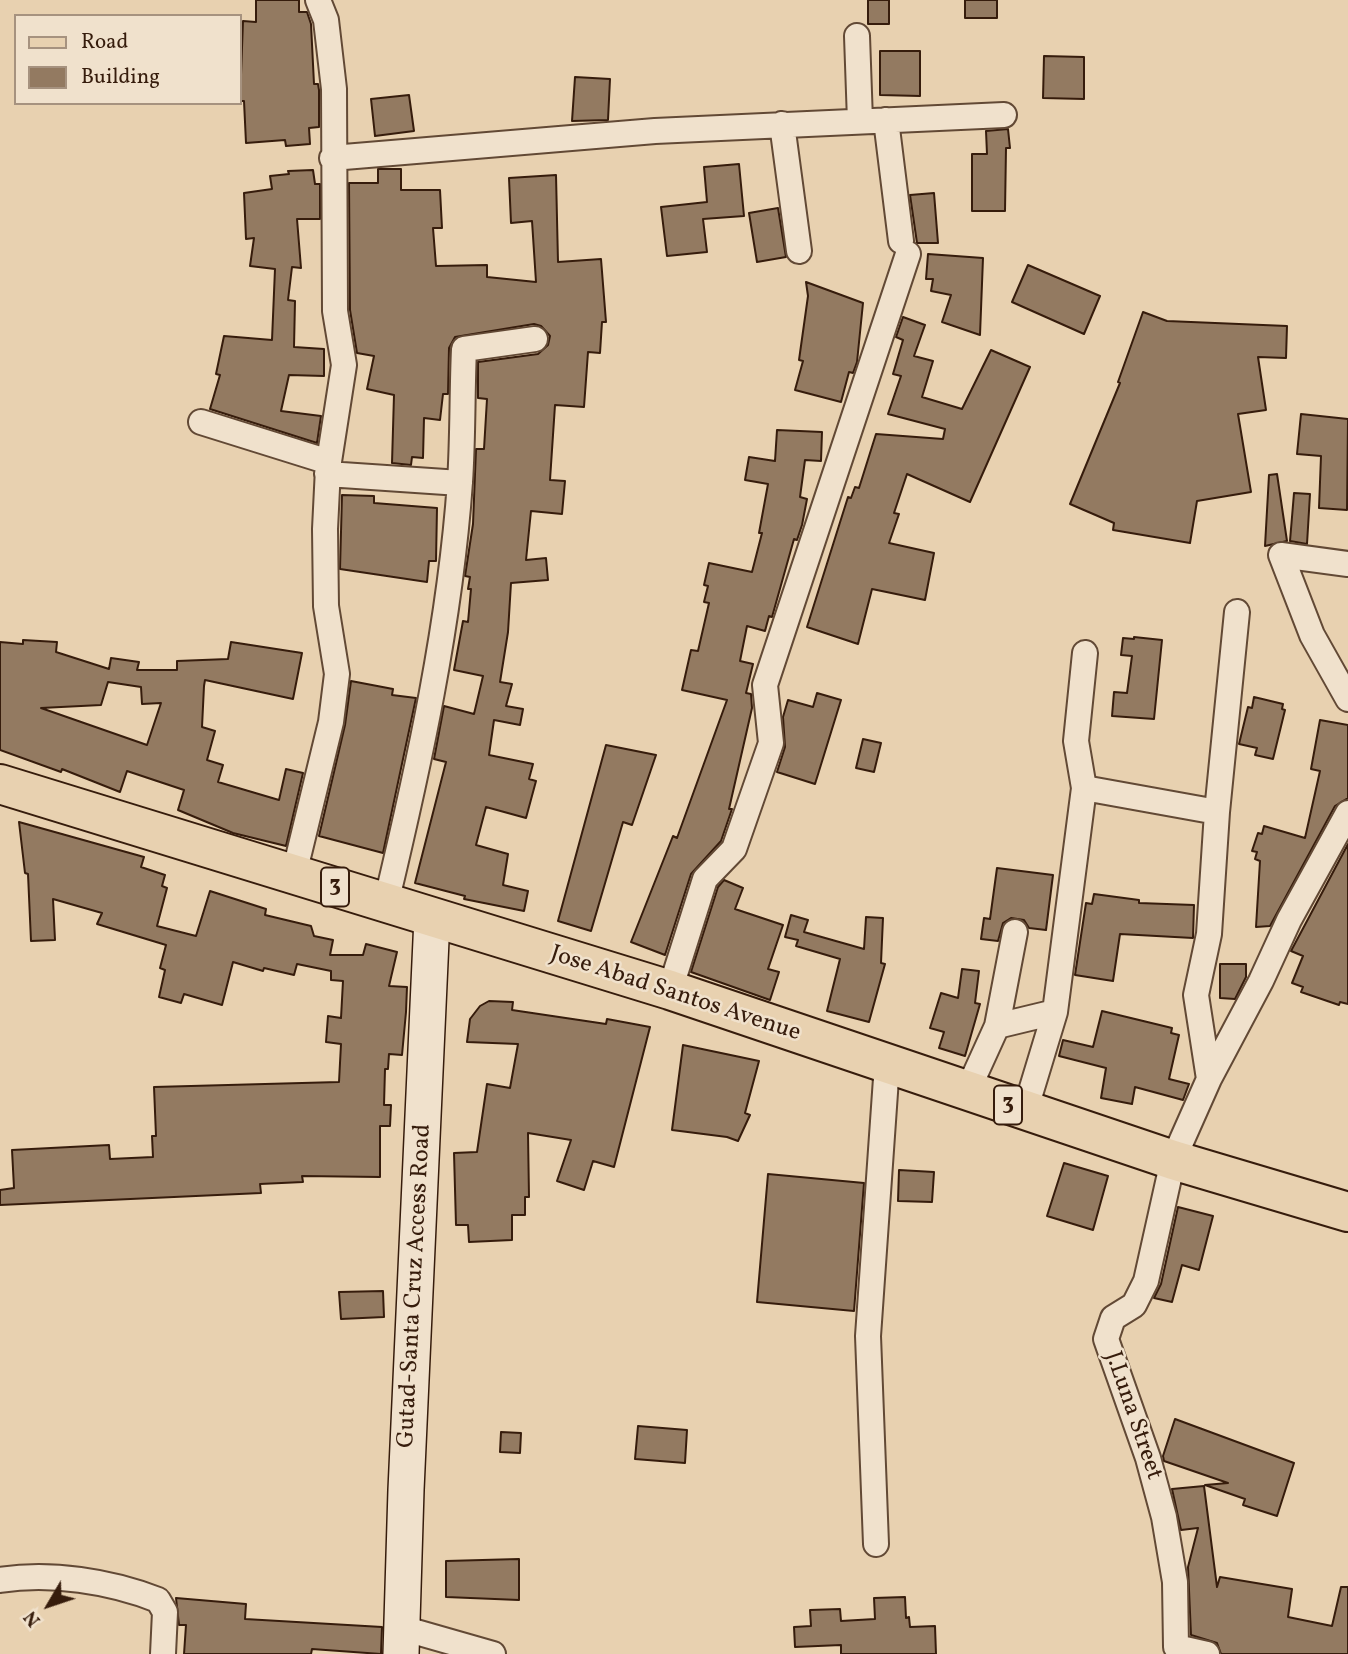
<!DOCTYPE html>
<style>
body{margin:0}
#map{position:relative;width:1348px;height:1654px;overflow:hidden;background:#e8d1b0;font-family:Vollkorn,serif}
canvas{display:block}
.legend{position:absolute;left:14px;top:14px;width:228px;height:91px;box-sizing:border-box;background:#f0e1cc;border:2px solid #a6927f;margin:0;padding:9px 12px;list-style:none;font-size:21px;color:#361c0c}
.legend li{display:flex;align-items:center;gap:14px;height:35px}
.legend b{width:35px;border:2px solid #a6927f}
.north{position:absolute;left:14px;top:1570px;width:70px;height:70px;-webkit-text-stroke:5px #f0e1cc;paint-order:stroke;rotate:231deg;font-size:19px;font-weight:700;line-height:28px;text-align:center;color:#361c0c}
.north::after{content:'';display:block;margin:auto;width:24px;height:32px;background:#361c0c;clip-path:polygon(50% 0,100% 100%,50% 72%,0 100%)}
</style>
<div id="map">
<canvas width="1348" height="1654"></canvas>
<ul class="legend">
<li><b style="height:9px;background:#e8d1b0"></b>Road</li>
<li><b style="height:19px;background:#937a61"></b>Building</li>
</ul>
<div class="north">N</div>
</div>
<script>
const c = document.querySelector('canvas').getContext('2d');
c.lineJoin = 'round';
function paint(path, color) { c.fillStyle = color; c.fill(path, 'evenodd'); }
function strokePath(path, color, width, dash) { c.strokeStyle = color; c.lineWidth = width; c.lineCap = dash ? 'butt' : 'round'; c.setLineDash(dash || []); c.stroke(path); }
function drawText(font, color, halo, rows, align = 'center') {
  c.font = font + ' Vollkorn,serif'; c.lineWidth = 5; c.setLineDash([]); c.textBaseline = 'middle'; c.strokeStyle = halo; c.fillStyle = color; for (const [text, x, y, turn = 0] of rows) {
    c.save(); c.translate(x, y); c.rotate((+turn || 0) * Math.PI / 180); c.textAlign = isNaN(turn) ? turn : align; if (halo) c.strokeText(text, 0, 0); c.fillText(text, 0, 0); c.restore();
  }
}
const building = new Path2D(`
 M 256,0 L 299,0 L 299,12 L 307,12 L 311,24 L 314,84 L 318,84 L 319,90 L 319,127 L 309,128 L 310,144 L 286,146 L 285,140 L 246,143 L 244,101 L 240,101 L 243,21 L 256,22 Z
 M 868,0 L 889,0 L 889,24 L 868,24 Z
 M 965,0 L 997,0 L 997,18 L 965,18 Z
 M 880,51 L 920,51 L 920,96 L 880,95 Z
 M 1044,56 L 1084,57 L 1084,99 L 1043,98 Z
 M 575,77 L 610,79 L 608,120 L 572,121 Z
 M 409,95 L 414,131 L 375,136 L 371,99 Z
 M 1008,129 L 1010,148 L 1006,148 L 1005,211 L 972,211 L 972,154 L 987,154 L 986,131 Z
 M 739,164 L 744,216 L 703,219 L 707,252 L 667,256 L 661,207 L 707,202 L 704,167 Z
 M 378,169 L 401,169 L 401,190 L 440,190 L 442,228 L 433,228 L 436,266 L 487,265 L 487,277 L 536,282 L 532,221 L 511,223 L 509,178 L 556,175 L 558,262 L 601,259 L 606,322 L 602,322 L 600,353 L 588,352 L 584,407 L 555,405 L 550,480 L 565,481 L 562,514 L 531,511 L 526,560 L 546,558 L 548,580 L 511,583 L 508,632 L 500,682 L 512,684 L 506,706 L 523,709 L 520,725 L 494,720 L 489,755 L 533,764 L 529,779 L 536,781 L 526,818 L 486,807 L 476,845 L 508,854 L 503,885 L 528,891 L 524,911 L 464,899 L 465,896 L 415,883 L 446,762 L 434,759 L 444,706 L 474,714 L 483,676 L 454,670 L 463,621 L 468,622 L 471,589 L 468,589 L 470,577 L 465,576 L 473,524 L 476,449 L 484,449 L 487,399 L 478,398 L 478,362 L 538,354 L 548,345 L 550,336 L 541,326 L 534,324 L 455,337 L 449,348 L 448,394 L 443,394 L 440,420 L 424,418 L 423,458 L 412,457 L 411,465 L 392,463 L 394,395 L 367,389 L 374,356 L 357,353 L 350,310 L 349,183 L 378,183 Z
 M 313,170 L 315,184 L 320,184 L 320,219 L 297,219 L 301,268 L 292,267 L 288,300 L 295,301 L 294,347 L 324,349 L 324,376 L 289,375 L 281,411 L 321,416 L 317,443 L 210,409 L 220,375 L 216,374 L 224,336 L 272,340 L 275,269 L 250,266 L 254,238 L 246,239 L 244,193 L 272,189 L 270,176 L 289,174 L 288,171 Z
 M 934,193 L 938,243 L 917,243 L 910,195 Z
 M 778,208 L 786,257 L 757,262 L 749,213 Z
 M 928,254 L 983,258 L 980,335 L 942,322 L 951,295 L 931,291 L 933,279 L 926,279 Z
 M 1028,265 L 1100,296 L 1084,334 L 1012,302 Z
 M 806,282 L 863,303 L 857,362 L 853,373 L 849,372 L 841,402 L 795,390 L 803,361 L 799,360 L 808,296 Z
 M 1143,312 L 1167,321 L 1287,326 L 1286,358 L 1258,357 L 1266,410 L 1238,414 L 1251,492 L 1197,501 L 1190,543 L 1113,530 L 1114,523 L 1070,504 L 1120,383 L 1118,382 Z
 M 903,317 L 925,325 L 914,356 L 933,361 L 922,397 L 962,409 L 991,350 L 1030,367 L 970,502 L 907,474 L 894,513 L 899,514 L 889,543 L 934,553 L 925,600 L 872,589 L 858,644 L 807,627 L 848,497 L 851,498 L 855,487 L 859,488 L 876,434 L 943,439 L 945,429 L 888,414 L 901,376 L 893,374 L 903,340 L 896,337 Z
 M 1301,414 L 1348,419 L 1347,510 L 1319,508 L 1321,456 L 1297,454 Z
 M 777,430 L 822,432 L 821,461 L 805,460 L 800,497 L 807,499 L 802,525 L 797,540 L 794,539 L 772,617 L 769,616 L 765,631 L 747,626 L 740,661 L 753,664 L 746,693 L 751,694 L 752,708 L 729,809 L 732,809 L 721,841 L 691,874 L 665,955 L 631,942 L 673,836 L 677,838 L 727,700 L 682,690 L 691,650 L 698,651 L 709,603 L 704,602 L 708,586 L 704,585 L 709,563 L 752,572 L 762,533 L 759,533 L 768,484 L 745,480 L 749,457 L 775,461 Z
 M 1277,474 L 1287,541 L 1265,546 L 1269,475 Z
 M 1294,493 L 1310,494 L 1307,544 L 1290,541 Z
 M 342,495 L 374,496 L 374,503 L 437,508 L 436,561 L 429,561 L 427,582 L 340,569 Z
 M 1134,637 L 1162,640 L 1154,719 L 1112,716 L 1114,692 L 1127,693 L 1132,656 L 1121,655 L 1123,638 L 1134,639 Z
 M 23,640 L 57,642 L 56,652 L 109,669 L 111,658 L 139,662 L 137,670 L 177,670 L 177,661 L 228,659 L 231,642 L 302,653 L 293,699 L 205,680 L 204,686 L 202,727 L 215,731 L 207,760 L 223,765 L 218,782 L 279,800 L 286,769 L 303,773 L 286,846 L 233,833 L 178,810 L 184,790 L 127,771 L 120,792 L 62,769 L 61,772 L 0,750 L 0,642 L 23,644 ZM 108,682 L 141,687 L 142,704 L 161,703 L 147,745 L 41,708 L 101,705 Z
 M 351,681 L 393,689 L 392,695 L 416,698 L 383,853 L 319,836 L 345,725 Z
 M 817,693 L 841,700 L 815,784 L 777,772 L 785,747 L 783,717 L 788,700 L 813,707 Z
 M 1254,697 L 1283,704 L 1282,709 L 1285,710 L 1273,759 L 1255,755 L 1257,748 L 1239,744 L 1248,707 L 1252,708 Z
 M 1320,720 L 1348,725 L 1348,798 L 1335,806 L 1270,926 L 1256,927 L 1260,861 L 1255,859 L 1257,852 L 1252,851 L 1258,833 L 1262,834 L 1264,826 L 1305,838 L 1320,771 L 1311,769 Z
 M 863,739 L 881,743 L 874,772 L 856,768 Z
 M 606,745 L 656,755 L 632,825 L 623,822 L 591,931 L 558,921 Z
 M 19,822 L 144,857 L 141,867 L 165,875 L 162,886 L 167,888 L 157,926 L 196,936 L 210,891 L 266,909 L 265,915 L 311,926 L 314,936 L 333,940 L 330,955 L 363,955 L 366,944 L 397,952 L 389,986 L 407,987 L 406,1012 L 402,1055 L 389,1054 L 388,1069 L 385,1069 L 384,1105 L 391,1105 L 390,1126 L 380,1126 L 380,1177 L 302,1176 L 303,1182 L 260,1184 L 261,1193 L 0,1205 L 0,1190 L 14,1188 L 12,1150 L 109,1145 L 110,1159 L 153,1157 L 152,1136 L 156,1136 L 154,1087 L 339,1082 L 341,1044 L 326,1042 L 328,1016 L 341,1018 L 343,981 L 331,980 L 331,971 L 297,964 L 294,975 L 264,968 L 263,971 L 233,962 L 222,1005 L 184,994 L 181,1003 L 159,997 L 165,970 L 160,968 L 166,945 L 97,924 L 102,913 L 53,899 L 55,940 L 31,941 L 28,874 L 25,873 Z
 M 1348,844 L 1348,1004 L 1340,1002 L 1339,1005 L 1301,992 L 1303,987 L 1292,983 L 1303,956 L 1291,951 Z
 M 997,868 L 1053,875 L 1046,930 L 1029,928 L 1024,920 L 1011,918 L 1003,923 L 998,941 L 981,939 L 984,918 L 990,919 Z
 M 724,880 L 743,888 L 735,909 L 783,925 L 768,969 L 779,972 L 770,1000 L 691,972 L 718,887 Z
 M 1094,894 L 1139,900 L 1139,903 L 1194,905 L 1193,938 L 1120,934 L 1113,981 L 1075,975 L 1086,903 L 1092,904 Z
 M 791,915 L 808,920 L 804,932 L 864,949 L 866,917 L 883,918 L 881,963 L 885,964 L 869,1022 L 827,1011 L 840,959 L 796,946 L 798,940 L 785,937 Z
 M 1220,964 L 1246,964 L 1246,977 L 1235,999 L 1220,998 Z
 M 962,969 L 979,971 L 975,1003 L 980,1004 L 965,1056 L 939,1048 L 944,1032 L 930,1028 L 941,993 L 958,998 Z
 M 489,1001 L 513,1002 L 512,1010 L 606,1024 L 607,1019 L 650,1027 L 614,1167 L 593,1161 L 584,1190 L 557,1181 L 571,1140 L 528,1133 L 529,1197 L 525,1197 L 525,1215 L 512,1215 L 512,1240 L 469,1242 L 468,1225 L 456,1225 L 454,1153 L 477,1152 L 487,1084 L 510,1088 L 518,1044 L 467,1042 L 470,1019 L 480,1006 Z
 M 1102,1011 L 1172,1028 L 1171,1033 L 1179,1035 L 1169,1079 L 1189,1084 L 1183,1100 L 1135,1087 L 1132,1104 L 1101,1098 L 1106,1068 L 1059,1056 L 1063,1040 L 1093,1047 Z
 M 683,1045 L 759,1061 L 745,1113 L 750,1115 L 738,1141 L 727,1137 L 672,1130 Z
 M 1064,1163 L 1108,1176 L 1093,1230 L 1047,1216 Z
 M 899,1170 L 934,1172 L 932,1202 L 898,1201 Z
 M 768,1174 L 864,1183 L 854,1311 L 757,1302 Z
 M 1178,1207 L 1213,1216 L 1199,1270 L 1182,1265 L 1172,1302 L 1154,1298 L 1161,1284 Z
 M 383,1291 L 384,1317 L 341,1319 L 339,1292 Z
 M 1175,1419 L 1294,1463 L 1277,1516 L 1243,1505 L 1245,1499 L 1205,1485 L 1228,1483 L 1164,1461 L 1163,1456 Z
 M 638,1426 L 687,1430 L 685,1463 L 635,1459 Z
 M 501,1432 L 521,1433 L 520,1453 L 500,1452 Z
 M 1204,1486 L 1217,1587 L 1220,1577 L 1292,1589 L 1288,1617 L 1332,1626 L 1341,1587 L 1348,1587 L 1348,1654 L 1221,1654 L 1217,1643 L 1191,1635 L 1188,1567 L 1198,1528 L 1181,1530 L 1172,1489 Z
 M 519,1559 L 519,1600 L 446,1597 L 446,1561 Z
 M 905,1597 L 906,1618 L 909,1617 L 910,1627 L 935,1626 L 936,1654 L 841,1654 L 841,1645 L 795,1647 L 794,1627 L 811,1626 L 810,1610 L 840,1609 L 841,1621 L 875,1619 L 874,1598 Z
 M 176,1598 L 246,1604 L 245,1619 L 382,1627 L 381,1654 L 312,1649 L 311,1654 L 184,1654 L 186,1625 L 179,1625 Z`);
const minor = new Path2D(`
 M 857,36 L 860,121
 M 886,120 L 901,241
 M 782,124 L 799,251
 M 332,158 L 655,131 L 1004,115
 M 201,422 L 329,462
 M 327,474 L 460,483
 M 1348,564 L 1281,555 L 1312,635 L 1348,699
 M 1084,788 L 1217,812
 M 294,874 L 331,722 L 337,674 L 326,606 L 325,529 L 328,468 L 344,365 L 335,311 L 334,89 L 326,20 L 318,0
 M 386,903 C 419,765 450,624 460,482 C 463,438 462,393 464,349 L 535,339
 M 670,990 L 705,879 L 734,849 L 771,743 L 765,685 L 908,254
 M 997,1026 L 1055,1012 L 1084,788 L 1076,741 L 1085,653
 M 1209,1079 L 1196,995 L 1209,934 L 1217,812 L 1237,612
 M 967,1092 L 997,1026 L 1015,932
 M 1025,1111 L 1055,1012
 M 876,1544 L 868,1336 L 887,1064
 M 0,1580 C 50,1572 110,1581 158,1600 L 165,1612 L 163,1654
 M 402,1628 L 493,1654
 M 1207,1654 L 1176,1647 L 1175,1582 L 1164,1517 L 1148,1458 L 1106,1339 L 1113,1318 L 1134,1305 L 1146,1281 L 1173,1160 L 1209,1079 L 1261,981 L 1289,920 L 1348,813`);
const secondary = new Path2D(`
 M 401,1654 L 406,1490 L 432,918`);
const primary = new Path2D(`
 M 0,784 L 670,990 L 1173,1160 L 1348,1212`);
const shields = [
 [335,887,28],
 [1008,1105,28]
];
const shieldNames = [
 ["3",335,887],
 ["3",1008,1105]
];
const streetNames = [
 ["Jose Abad Santos Avenue",675,995,18],
 ["Gutad-Santa Cruz Access Road",416,1286,-87],
 ["J.Luna Street",1132,1416,71]
];
paint(building, '#937a61');
strokePath(building, '#361c0c', 2);
strokePath(minor, '#624935', 28);
strokePath(secondary, '#361c0c', 38);
strokePath(primary, '#361c0c', 42);
strokePath(minor, '#f0e1cc', 24);
strokePath(secondary, '#f0e1cc', 35);
strokePath(primary, '#e8d1b0', 38);
for (const [x, y, w] of shields) { const box = new Path2D(); box.roundRect(x - w / 2, y - 19.5, w, 39, 5); c.fillStyle = '#f0e1cc'; c.fill(box); strokePath(box, '#361c0c', 2); }
drawText('bold 23px', '#361c0c', null, shieldNames);
drawText('24px', '#361c0c', '#f0e1cc', streetNames);
</script>
